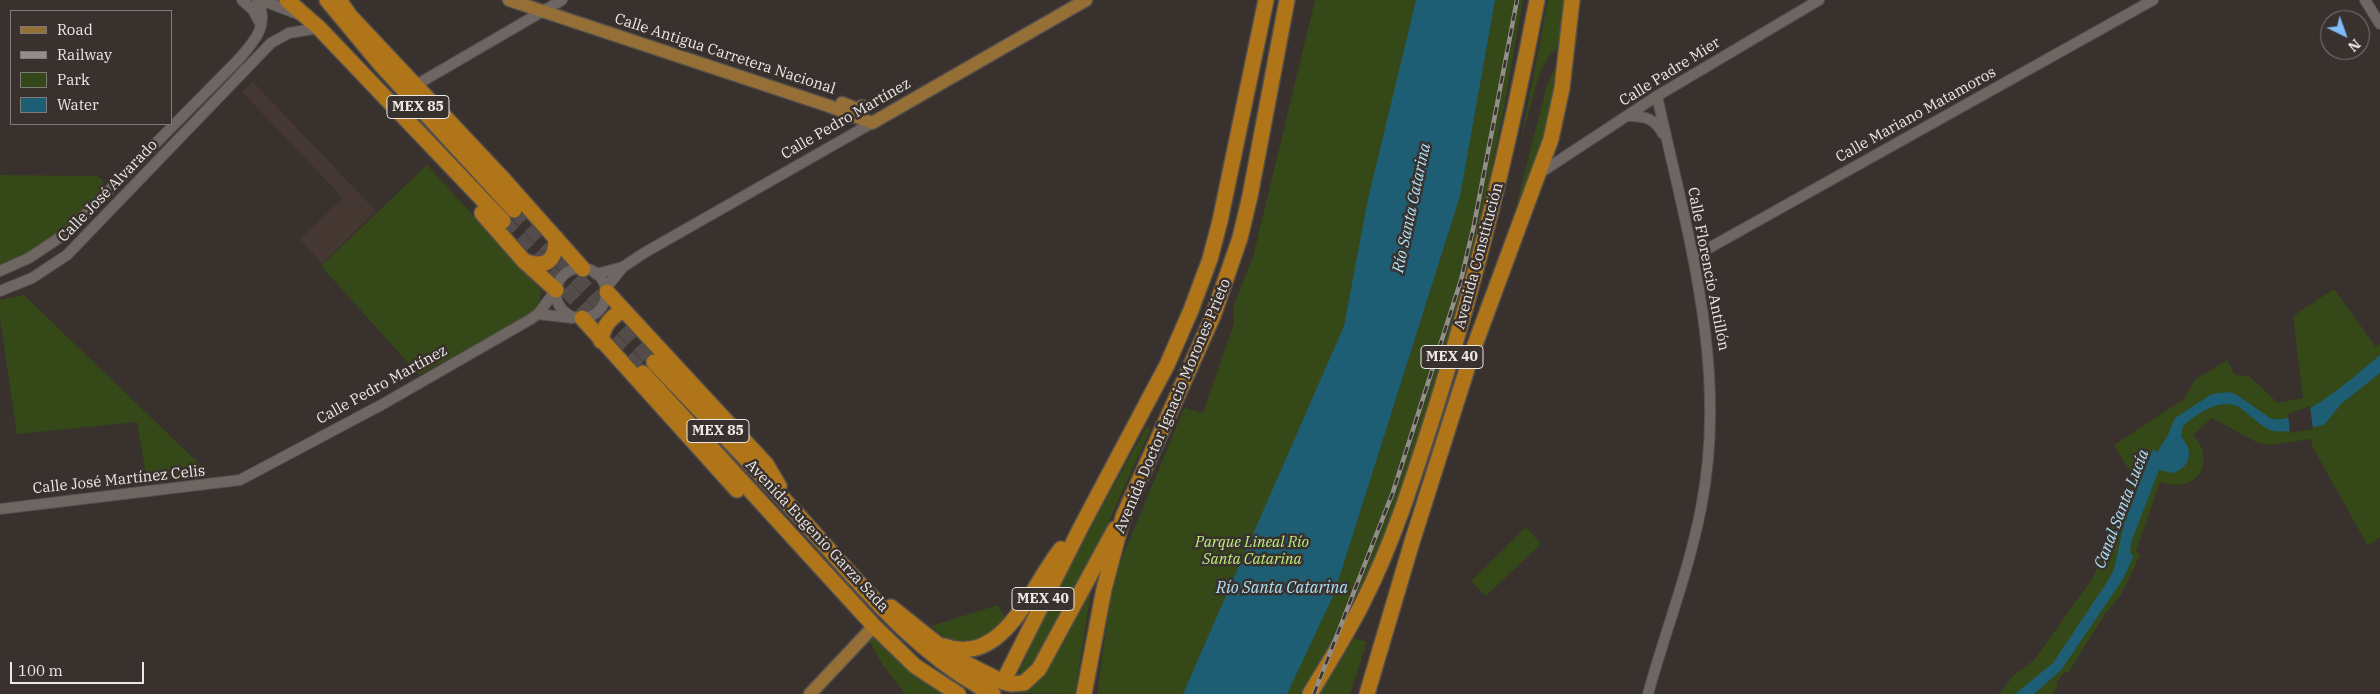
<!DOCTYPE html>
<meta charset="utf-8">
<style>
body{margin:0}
#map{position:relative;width:2380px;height:694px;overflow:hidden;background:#38312e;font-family:"IBM Plex Serif",serif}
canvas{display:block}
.legend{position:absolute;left:10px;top:10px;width:162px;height:115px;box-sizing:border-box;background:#38312e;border:1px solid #807a78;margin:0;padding:6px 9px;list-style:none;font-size:15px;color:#ece8e6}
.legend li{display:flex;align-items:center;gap:10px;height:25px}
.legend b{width:25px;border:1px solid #807a78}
.north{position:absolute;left:2320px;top:10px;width:50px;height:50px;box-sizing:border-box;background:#38312e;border:1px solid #807a78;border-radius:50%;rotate:138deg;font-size:14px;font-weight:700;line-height:20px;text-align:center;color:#ece8e6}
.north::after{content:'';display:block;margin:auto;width:18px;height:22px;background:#7ebdf9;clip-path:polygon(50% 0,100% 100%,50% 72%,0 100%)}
.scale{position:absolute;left:10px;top:662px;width:134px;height:22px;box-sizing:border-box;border:2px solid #ece8e6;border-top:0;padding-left:6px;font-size:15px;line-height:18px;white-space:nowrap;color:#ece8e6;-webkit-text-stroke:4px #38312e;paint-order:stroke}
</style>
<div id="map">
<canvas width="2380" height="694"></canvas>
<ul class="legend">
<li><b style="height:6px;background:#956f36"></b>Road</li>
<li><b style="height:6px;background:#938d8b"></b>Railway</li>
<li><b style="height:14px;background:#354817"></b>Park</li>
<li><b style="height:14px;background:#1d5e74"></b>Water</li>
</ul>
<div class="north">N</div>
<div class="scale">100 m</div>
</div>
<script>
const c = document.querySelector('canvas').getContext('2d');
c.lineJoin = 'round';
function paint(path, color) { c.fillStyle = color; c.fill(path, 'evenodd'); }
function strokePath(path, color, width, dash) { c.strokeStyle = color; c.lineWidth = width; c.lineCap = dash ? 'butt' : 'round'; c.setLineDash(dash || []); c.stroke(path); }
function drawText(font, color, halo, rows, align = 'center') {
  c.font = font + ' "IBM Plex Serif",serif'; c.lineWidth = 5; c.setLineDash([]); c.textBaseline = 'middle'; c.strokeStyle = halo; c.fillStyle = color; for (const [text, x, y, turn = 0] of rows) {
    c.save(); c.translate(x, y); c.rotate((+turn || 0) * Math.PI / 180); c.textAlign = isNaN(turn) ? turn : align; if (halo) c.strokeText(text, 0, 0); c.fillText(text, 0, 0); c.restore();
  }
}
const built = new Path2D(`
 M 253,82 L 376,211 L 322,264 L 300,239 L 343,198 L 242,92 Z`);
const green = new Path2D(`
 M 1315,0 L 1523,0 L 1503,113 L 1478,234 L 1428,413 L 1375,565 L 1326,662 L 1300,694 L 1097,694 L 1113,580 L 1184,408 L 1203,413 L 1234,323 L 1233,307 L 1253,257 Z
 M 1548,0 L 1566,0 L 1564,31 L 1558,47 L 1548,57 L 1539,75 L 1520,145 Z
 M 1558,65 C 1555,116 1535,163 1515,210 L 1546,89 L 1551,75 Z
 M 427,165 L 541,290 L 539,310 L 419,375 L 321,266 Z
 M 0,175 L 97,176 L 102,179 L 104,186 C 92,214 30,257 0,265 Z
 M 2334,289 L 2376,347 L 2380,344 L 2380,537 L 2368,546 L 2312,446 L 2311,439 L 2269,445 L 2256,442 L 2212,418 L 2193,435 C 2209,450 2208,478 2184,484 C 2175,486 2168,484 2160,482 L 2136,551 L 2140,555 L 2121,595 L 2105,614 L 2068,673 L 2064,672 L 2056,683 L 2058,686 L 2052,694 L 1999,694 L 2013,676 L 2034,660 L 2094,576 L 2121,503 L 2134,478 L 2114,445 L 2184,399 L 2195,380 L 2227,360 L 2235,375 L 2249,376 L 2278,403 L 2303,398 L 2293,316 Z
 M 24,295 L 191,456 L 209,473 L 147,482 L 137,422 L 17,434 L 0,319 L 0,300 Z
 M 1147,426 L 1151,429 C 1113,510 1076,602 1025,676 L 1017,677 L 1052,597 Z
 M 1526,527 L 1541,544 L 1486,596 L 1471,581 Z
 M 1093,577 L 1075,694 L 1014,693 L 1029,688 L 1038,681 Z
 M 998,605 L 1004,615 L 1004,621 L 986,641 L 950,643 L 931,626 Z
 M 874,626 L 947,694 L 905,694 L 882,664 L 866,635 Z
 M 1354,638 L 1367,642 L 1350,694 L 1320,694 Z`);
const water = new Path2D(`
 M 1416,0 L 1495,0 L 1460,196 L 1334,594 L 1287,694 L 1183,694 L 1344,326 L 1368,199 Z
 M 2380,355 L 2380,373 L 2341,404 L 2324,425 C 2311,427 2283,435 2270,430 C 2259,425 2249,414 2239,407 C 2221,397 2196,414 2183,426 L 2181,437 C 2194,450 2191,466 2174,473 L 2159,470 L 2131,542 L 2130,552 L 2133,557 L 2123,579 L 2061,670 L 2034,694 L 2015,694 L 2053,663 L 2109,579 L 2114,569 L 2124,524 L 2153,449 L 2157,452 L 2168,435 L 2175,418 L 2212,394 L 2229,392 L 2237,395 L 2270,418 C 2299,428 2358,373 2380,355 Z`);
const pier = new Path2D(`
 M 2310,406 L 2313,429 L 2290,433 L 2288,414 Z`);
const highwayTunnel = new Path2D(`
 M 514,210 L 654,362
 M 503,221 L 643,373`);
const minor = new Path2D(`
 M 242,0 L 253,10 L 261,25
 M 261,0 L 300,15
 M 2365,0 L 2380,24
 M 416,85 L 562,0
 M 1629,116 C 1646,116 1655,119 1663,134
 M 1540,173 L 1657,96 L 1819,0
 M 1693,257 L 2153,0
 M556 293a25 25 0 1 1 50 0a25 25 0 1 1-50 0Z
 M 0,271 L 29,258 L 68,232 L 237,61 C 253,43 271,25 257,0
 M 596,274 L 623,267
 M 606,288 L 623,267 L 644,253 L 872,123
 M 0,291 L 32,278 L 67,255 L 271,43 L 289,33 L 319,28
 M 538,314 L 572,318
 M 0,509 L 240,480 L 383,404 L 531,319 L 538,314 L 556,290
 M 1648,694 C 1665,632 1689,571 1701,508 C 1729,368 1687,233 1657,96`);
const major = new Path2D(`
 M 509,0 L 829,106 L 872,123 L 1086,0
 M 842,103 L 857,109 L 862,106
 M 810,694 L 874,626`);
const highway = new Path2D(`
 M 287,0 L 319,28 L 503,221
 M 327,0 L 381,65 L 514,210
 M 339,0 L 350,16 L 504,180 L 583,269
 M 482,213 L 524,261 L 556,290
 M 524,261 C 546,269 556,261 556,238
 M 607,292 L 766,464 L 779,486
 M 582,318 L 737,490
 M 601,341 C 603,326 610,318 623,310
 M 654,362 C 702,413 752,464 799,516 C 858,581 913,653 993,694
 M 643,373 L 874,626 L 915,666 L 958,694
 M 891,607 L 955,658 L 1003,682 L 1011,684 L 1024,683 L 1039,669 L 1115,529
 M 944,646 C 1004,668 1031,586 1061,549
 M 1007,674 L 1082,525 L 1167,365 L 1191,310 L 1210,259 L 1220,221 L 1266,0
 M 1084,694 L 1104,589 L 1123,517 L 1213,316 L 1240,238 L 1250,196 L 1287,0
 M 1310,694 C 1328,664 1347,634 1363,602 C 1394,541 1415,473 1436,407 C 1478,273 1511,138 1537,0
 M 1367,694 L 1412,542 L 1473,350 L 1551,139 L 1562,88 L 1572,0`);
const rail = new Path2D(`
 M 1314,694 L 1393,492 L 1461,280 L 1474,225 L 1517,0`);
const shields = [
 [418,107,62],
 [1452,357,62],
 [718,431,62],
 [1043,599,62]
];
const shieldNames = [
 ["MEX 85",418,107],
 ["MEX 40",1452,357],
 ["MEX 85",718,431],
 ["MEX 40",1043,599]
];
const streetNames = [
 ["Calle Antigua Carretera Nacional",725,54,18],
 ["Calle Padre Mier",1670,72,-32],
 ["Calle Mariano Matamoros",1916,115,-29],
 ["Calle Pedro Martínez",846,119,-30],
 ["Calle José Alvarado",108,191,-46],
 ["Avenida Constitución",1479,256,-75],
 ["Calle Florencio Antillón",1708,269,79],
 ["Calle Pedro Martínez",382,385,-29],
 ["Avenida Doctor Ignacio Morones Prieto",1173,406,-67],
 ["Calle José Martínez Celis",119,480,-6],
 ["Avenida Eugenio Garza Sada",817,536,47]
];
const parkNames = [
 ["Parque Lineal Río",1252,543],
 ["Santa Catarina",1252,560]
];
const waterNames = [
 ["Río Santa Catarina",1412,208,-78],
 ["Canal Santa Lucía",2122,509,-69],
 ["Río Santa Catarina",1282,588]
];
paint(built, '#453832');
paint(green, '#354817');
paint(water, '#1d5e74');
paint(pier, '#38312e');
strokePath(highwayTunnel, '#534c4a', 15, [15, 8]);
strokePath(minor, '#544f4c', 12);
strokePath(major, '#544f4c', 15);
strokePath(highway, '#544f4c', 18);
strokePath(minor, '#6e6663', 10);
strokePath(major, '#956f36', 12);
strokePath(highway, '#af7518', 15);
strokePath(rail, '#938d8b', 4.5);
strokePath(rail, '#38312e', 2.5, [8]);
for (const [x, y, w] of shields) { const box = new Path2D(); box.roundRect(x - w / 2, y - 11.5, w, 23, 4); c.fillStyle = '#38312e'; c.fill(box); strokePath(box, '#ece8e6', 1); }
drawText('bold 14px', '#ece8e6', null, shieldNames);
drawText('15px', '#ece8e6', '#38312e', streetNames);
drawText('italic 15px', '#c0ef7e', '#38312e', parkNames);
drawText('italic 16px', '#aee2f7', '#38312e', waterNames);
</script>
